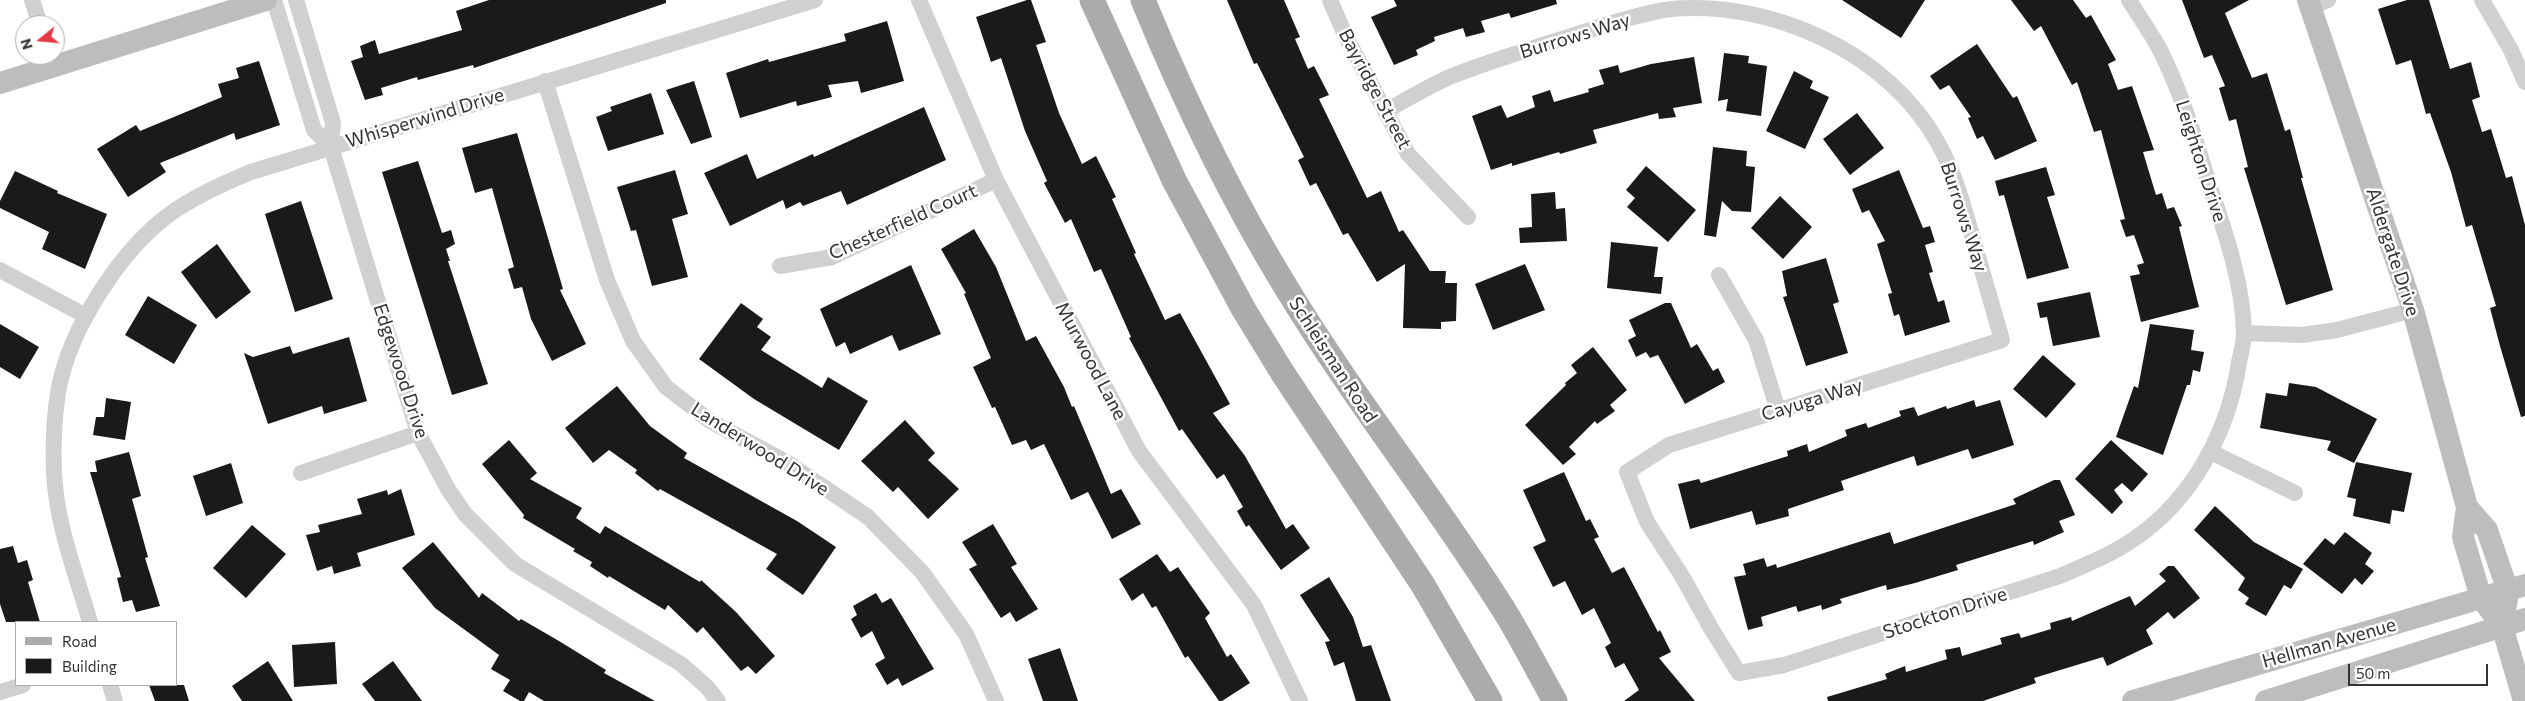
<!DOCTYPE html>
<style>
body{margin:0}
#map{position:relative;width:2525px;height:701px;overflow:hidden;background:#fff;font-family:Commissioner,sans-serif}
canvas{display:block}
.legend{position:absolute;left:15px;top:621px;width:162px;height:65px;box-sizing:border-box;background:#fff;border:1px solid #adadad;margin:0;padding:6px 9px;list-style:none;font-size:15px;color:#333}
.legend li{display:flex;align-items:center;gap:10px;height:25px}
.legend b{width:25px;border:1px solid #adadad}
.north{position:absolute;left:15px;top:15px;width:50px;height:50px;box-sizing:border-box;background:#fff;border:1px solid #adadad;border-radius:50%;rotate:253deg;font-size:14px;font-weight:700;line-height:20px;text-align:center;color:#333}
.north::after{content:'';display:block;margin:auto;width:18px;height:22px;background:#e63946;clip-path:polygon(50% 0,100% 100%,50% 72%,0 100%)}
.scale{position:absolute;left:2348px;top:664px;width:140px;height:22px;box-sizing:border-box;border:2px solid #333;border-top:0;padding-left:6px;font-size:15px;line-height:18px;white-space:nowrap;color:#333;-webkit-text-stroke:4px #fff;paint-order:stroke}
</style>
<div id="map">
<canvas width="2525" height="701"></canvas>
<ul class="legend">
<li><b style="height:6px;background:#ababab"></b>Road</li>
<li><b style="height:14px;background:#1a1a1a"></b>Building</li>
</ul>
<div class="north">N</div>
<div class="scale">50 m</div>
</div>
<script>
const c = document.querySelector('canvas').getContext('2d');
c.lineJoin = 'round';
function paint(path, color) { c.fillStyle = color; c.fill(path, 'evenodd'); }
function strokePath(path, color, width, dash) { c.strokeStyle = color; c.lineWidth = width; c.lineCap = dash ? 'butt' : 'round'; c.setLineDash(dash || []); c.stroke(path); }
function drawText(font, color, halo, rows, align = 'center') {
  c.font = font + ' Commissioner,sans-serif'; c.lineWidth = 5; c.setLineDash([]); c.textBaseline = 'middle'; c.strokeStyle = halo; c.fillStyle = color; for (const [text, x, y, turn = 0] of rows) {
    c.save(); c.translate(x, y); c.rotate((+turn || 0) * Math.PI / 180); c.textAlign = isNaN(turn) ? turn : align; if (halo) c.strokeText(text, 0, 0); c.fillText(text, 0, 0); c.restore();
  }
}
const building = new Path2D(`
 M 489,0 L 666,0 L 666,3 L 474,68 L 473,65 L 418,80 L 417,77 L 381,88 L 383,95 L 365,100 L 351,61 L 363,57 L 360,46 L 375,40 L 379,54 L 462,30 L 456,11 Z
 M 1027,0 L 1031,0 L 1046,42 L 1036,45 L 1059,113 L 1082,164 L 1096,156 L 1116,197 L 1112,199 L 1136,253 L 1134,254 L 1165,320 L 1180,313 L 1230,404 L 1213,413 L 1245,456 L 1286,529 L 1293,524 L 1310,548 L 1281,570 L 1249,525 L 1246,527 L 1237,511 L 1243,507 L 1224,474 L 1217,479 L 1182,429 L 1179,431 L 1129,338 L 1131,337 L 1101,269 L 1094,272 L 1071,219 L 1065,223 L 1044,183 L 1047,181 L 1025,131 L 1001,58 L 991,62 L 976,17 Z
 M 1227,0 L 1284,0 L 1300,37 L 1295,39 L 1308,69 L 1314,66 L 1329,95 L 1319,99 L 1367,198 L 1381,191 L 1399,232 L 1403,230 L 1430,271 L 1446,271 L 1445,283 L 1457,283 L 1456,321 L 1441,322 L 1441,329 L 1403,328 L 1405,264 L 1377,282 L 1348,233 L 1343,235 L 1316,183 L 1310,186 L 1298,160 L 1304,157 L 1257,63 L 1254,64 Z
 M 1394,0 L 1556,0 L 1557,4 L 1511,18 L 1509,13 L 1481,21 L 1485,32 L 1466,37 L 1463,28 L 1434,37 L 1435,41 L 1416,50 L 1418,55 L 1394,65 L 1371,17 L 1397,6 Z
 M 1842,0 L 1925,0 L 1901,38 Z
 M 2011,0 L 2073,0 L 2086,18 L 2091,15 L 2116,60 L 2108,64 L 2118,90 L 2132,86 L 2154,150 L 2143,152 L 2156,195 L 2162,193 L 2167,209 L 2174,207 L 2182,226 L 2179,227 L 2199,307 L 2141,322 L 2130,276 L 2140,274 L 2137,265 L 2144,263 L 2134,235 L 2126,237 L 2120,220 L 2125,219 L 2101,130 L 2094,132 L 2077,82 L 2072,85 L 2041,26 L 2034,31 Z
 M 2182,0 L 2249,0 L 2225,13 L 2252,78 L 2267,73 L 2285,131 L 2290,129 L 2303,178 L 2301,178 L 2333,290 L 2286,305 L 2244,168 L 2248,167 L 2236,119 L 2229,121 L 2219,88 L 2225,86 L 2212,55 L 2204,58 Z
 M 2407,0 L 2429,0 L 2450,69 L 2471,62 L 2480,97 L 2472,100 L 2482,132 L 2491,129 L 2506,178 L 2512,176 L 2525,225 L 2525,416 L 2521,417 L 2500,346 L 2490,308 L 2496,306 L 2472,225 L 2466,227 L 2451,172 L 2430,113 L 2426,114 L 2411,60 L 2396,65 L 2378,9 Z
 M 887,21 L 904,81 L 861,93 L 858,81 L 828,85 L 832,97 L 797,106 L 796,101 L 740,118 L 726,73 L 768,59 L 769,62 L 846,41 L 844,34 Z
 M 1977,44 L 2013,98 L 2017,96 L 2037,141 L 1995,160 L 1983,136 L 1977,139 L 1968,118 L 1971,117 L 1949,85 L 1940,90 L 1930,76 Z
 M 1724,53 L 1749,56 L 1748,63 L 1767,66 L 1761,116 L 1726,111 L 1728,99 L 1718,101 Z
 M 1694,57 L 1702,103 L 1673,108 L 1676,117 L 1659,119 L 1658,113 L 1593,130 L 1597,143 L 1560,154 L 1559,152 L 1512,166 L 1512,163 L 1491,170 L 1472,116 L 1501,105 L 1507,118 L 1535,107 L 1532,96 L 1550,90 L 1554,102 L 1589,92 L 1588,89 L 1604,84 L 1599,70 L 1618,65 L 1620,73 L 1651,64 Z
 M 259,61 L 280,125 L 236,140 L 234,133 L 160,163 L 166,172 L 128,197 L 97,149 L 136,125 L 140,131 L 222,97 L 218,84 L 239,78 L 236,68 Z
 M 1794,71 L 1813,81 L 1810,88 L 1829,97 L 1805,149 L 1766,131 Z
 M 694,81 L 712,137 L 691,144 L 666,90 Z
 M 651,93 L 664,134 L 608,151 L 596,117 L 612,111 L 610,107 Z
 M 924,107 L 946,160 L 847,205 L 841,191 L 803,206 L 800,202 L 786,209 L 783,200 L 730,226 L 704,173 L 747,154 L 757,179 L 813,154 L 814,157 Z
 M 1857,113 L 1884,148 L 1850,175 L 1823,139 Z
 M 517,133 L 563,289 L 560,290 L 586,344 L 552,361 L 531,319 L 522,287 L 514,289 L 508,269 L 514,267 L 492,188 L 475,193 L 462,148 Z
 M 1713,147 L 1747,151 L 1746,166 L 1755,167 L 1751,212 L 1732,211 L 1722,201 L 1716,237 L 1704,235 Z
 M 418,161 L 442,233 L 451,230 L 455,244 L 446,249 L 450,261 L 448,261 L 488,384 L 452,395 L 382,172 Z
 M 1646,166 L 1696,210 L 1668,242 L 1627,207 L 1635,198 L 1626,190 Z
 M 2046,167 L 2055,195 L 2047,197 L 2069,268 L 2027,279 L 2004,195 L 1999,196 L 1995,181 Z
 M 675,170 L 688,214 L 672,219 L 688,277 L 652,286 L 636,230 L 631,231 L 617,187 Z
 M 1899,170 L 1923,228 L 1930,226 L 1935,242 L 1925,245 L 1933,272 L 1929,273 L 1938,302 L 1944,300 L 1950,322 L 1905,336 L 1899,314 L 1894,316 L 1888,294 L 1892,293 L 1877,244 L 1885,241 L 1869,210 L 1862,213 L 1852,189 Z
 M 15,171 L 58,191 L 57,193 L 107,214 L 85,269 L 42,249 L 49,232 L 0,208 L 0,201 Z
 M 1555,192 L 1556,209 L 1565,208 L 1567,241 L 1520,243 L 1519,228 L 1532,227 L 1531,194 Z
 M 1780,196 L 1812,227 L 1783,259 L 1751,228 Z
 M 301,201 L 333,299 L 295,312 L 265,214 Z
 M 974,229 L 996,267 L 1026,341 L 1036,336 L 1064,387 L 1072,407 L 1074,406 L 1111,494 L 1121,489 L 1141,524 L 1112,539 L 1088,492 L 1071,500 L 1044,444 L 1031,450 L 1026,440 L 1012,445 L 995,407 L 992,408 L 973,367 L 991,358 L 964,294 L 966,293 L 941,249 Z
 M 1611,242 L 1658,247 L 1654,277 L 1663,277 L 1661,294 L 1607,288 Z
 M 217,244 L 251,292 L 216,319 L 181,272 Z
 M 1826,258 L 1839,302 L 1833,304 L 1848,353 L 1806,366 L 1783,297 L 1787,296 L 1782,271 Z
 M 1525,264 L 1545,310 L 1493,330 L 1475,284 Z
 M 911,265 L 941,334 L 899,351 L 892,335 L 850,354 L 845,342 L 836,347 L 820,309 Z
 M 2090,292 L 2100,337 L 2053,346 L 2047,317 L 2040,318 L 2037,303 Z
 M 148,296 L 197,325 L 174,364 L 125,335 Z
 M 741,303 L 763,319 L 757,327 L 771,337 L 761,350 L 822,388 L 828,377 L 868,401 L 839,450 L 754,399 L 699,359 Z
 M 1665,303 L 1671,303 L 1691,348 L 1697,344 L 1713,371 L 1718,368 L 1725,382 L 1685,404 L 1658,355 L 1650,358 L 1646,352 L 1636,357 L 1628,340 L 1636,336 L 1629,320 Z
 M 0,324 L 39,347 L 20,379 L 0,367 Z
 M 2150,324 L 2194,330 L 2191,350 L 2204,352 L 2200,372 L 2193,370 L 2190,385 L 2187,385 L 2163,455 L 2116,437 L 2134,386 L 2138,388 Z
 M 349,337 L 367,401 L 324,414 L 322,406 L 268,424 L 244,353 L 253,357 L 290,346 L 293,354 Z
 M 1593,347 L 1627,390 L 1610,405 L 1615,411 L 1597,424 L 1595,421 L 1569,447 L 1576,454 L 1563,465 L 1525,425 L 1566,385 L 1565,383 L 1577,373 L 1571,365 Z
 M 2043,355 L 2076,384 L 2046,418 L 2013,389 Z
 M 2289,383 L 2316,387 L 2377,419 L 2354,463 L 2327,450 L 2331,441 L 2260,428 L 2266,393 L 2287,396 Z
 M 617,386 L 650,426 L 687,453 L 684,458 L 797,521 L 836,547 L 803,595 L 766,569 L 777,554 L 660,489 L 658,491 L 635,473 L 637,470 L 609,450 L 593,463 L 565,428 Z
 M 106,398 L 131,402 L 125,440 L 93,435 L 96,417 L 104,417 Z
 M 1974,400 L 1976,407 L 2000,400 L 2014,445 L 1972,459 L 1968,449 L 1917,466 L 1914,456 L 1841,481 L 1844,490 L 1788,509 L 1789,516 L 1756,525 L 1752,511 L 1690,529 L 1678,484 L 1699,479 L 1701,483 L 1788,456 L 1787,451 L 1807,444 L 1809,452 L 1847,436 L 1845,430 L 1866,423 L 1868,428 L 1901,416 L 1899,411 L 1914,407 L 1918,416 L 1946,406 L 1947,409 Z
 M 905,420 L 935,453 L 928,460 L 959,489 L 928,519 L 898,487 L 893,492 L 861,461 Z
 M 509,440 L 537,473 L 530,479 L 582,508 L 576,518 L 600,534 L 605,526 L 700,582 L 701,580 L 736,612 L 775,656 L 756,674 L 748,666 L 741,671 L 703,627 L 697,633 L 668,605 L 665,610 L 609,576 L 608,578 L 590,566 L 592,562 L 573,551 L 575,549 L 523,518 L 524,515 L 482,464 Z
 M 2111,440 L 2148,474 L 2132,492 L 2122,483 L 2114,490 L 2123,502 L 2112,514 L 2075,479 Z
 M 129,452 L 141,496 L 132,499 L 148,557 L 145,558 L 160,606 L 136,612 L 132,600 L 123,602 L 117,578 L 121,577 L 90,472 L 97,472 L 95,461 Z
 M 2356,462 L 2412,473 L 2404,512 L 2392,510 L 2390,524 L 2353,516 L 2356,499 L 2347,497 Z
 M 231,463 L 243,503 L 206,516 L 193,476 Z
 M 1564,472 L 1586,521 L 1590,519 L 1599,537 L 1594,539 L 1612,573 L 1624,567 L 1658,632 L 1660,630 L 1671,652 L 1659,658 L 1695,701 L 1624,701 L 1639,690 L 1624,663 L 1615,668 L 1605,647 L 1611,643 L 1594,608 L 1582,615 L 1565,581 L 1553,587 L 1533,547 L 1546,541 L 1523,490 Z
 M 2054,480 L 2060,480 L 2075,515 L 2059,521 L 2064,532 L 2034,545 L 2033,541 L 1956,565 L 1958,570 L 1915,583 L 1887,590 L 1886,585 L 1840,599 L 1842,603 L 1822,610 L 1821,605 L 1798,612 L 1796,606 L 1761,617 L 1763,626 L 1748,630 L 1734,577 L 1746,575 L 1743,564 L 1764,558 L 1767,567 L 1776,564 L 1777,568 L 1890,532 L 1894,544 L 2016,504 L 2013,499 Z
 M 401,489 L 415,535 L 357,553 L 361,566 L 334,574 L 332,566 L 317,571 L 306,535 L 320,532 L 318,525 L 362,514 L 357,499 L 387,490 L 388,495 Z
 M 2215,506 L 2254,542 L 2303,569 L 2291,589 L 2284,585 L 2266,616 L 2245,604 L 2249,598 L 2238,590 L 2245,578 L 2194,530 Z
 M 993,524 L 1017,564 L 1011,567 L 1038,609 L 1016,622 L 1010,612 L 1001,618 L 969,569 L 977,565 L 962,542 Z
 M 252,525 L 286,554 L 246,598 L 213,568 Z
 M 2345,532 L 2372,553 L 2365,564 L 2374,571 L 2362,585 L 2355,578 L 2342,594 L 2303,564 L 2325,538 L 2334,545 Z
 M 433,542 L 479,598 L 482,593 L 519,621 L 521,619 L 559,641 L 606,670 L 604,673 L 655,701 L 544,701 L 529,692 L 524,701 L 520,701 L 503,691 L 510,680 L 491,669 L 499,655 L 435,608 L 402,568 Z
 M 13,546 L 18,563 L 27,560 L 33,580 L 28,582 L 40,622 L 6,622 L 0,604 L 0,549 Z
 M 1157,554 L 1170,572 L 1178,567 L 1210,613 L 1205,618 L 1227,657 L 1231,654 L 1250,683 L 1222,701 L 1219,701 L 1188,656 L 1185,658 L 1156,606 L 1152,608 L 1143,593 L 1132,601 L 1119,579 Z
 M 2168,566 L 2174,566 L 2200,598 L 2174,619 L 2168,612 L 2146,630 L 2153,644 L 2107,666 L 2103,657 L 2034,678 L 2036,683 L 1983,701 L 1828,701 L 1827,697 L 1887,679 L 1885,674 L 1905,666 L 1906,672 L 1947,659 L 1945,650 L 1960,647 L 1962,656 L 2002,644 L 2000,638 L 2019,633 L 2021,638 L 2051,629 L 2050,623 L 2071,617 L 2072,621 L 2130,596 L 2135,606 L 2166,581 L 2159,574 Z
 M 1329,577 L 1353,617 L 1363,647 L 1371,645 L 1391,701 L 1356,701 L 1344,662 L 1334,666 L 1325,642 L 1330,641 L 1300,595 Z
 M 876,593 L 882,603 L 891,598 L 934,669 L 902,686 L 898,678 L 887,685 L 875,664 L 885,658 L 872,631 L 861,638 L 851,619 L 857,615 L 853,606 Z
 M 335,642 L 337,684 L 294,687 L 292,645 Z
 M 1060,648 L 1078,701 L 1043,701 L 1028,659 Z
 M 268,661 L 293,701 L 242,701 L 232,686 Z
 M 393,661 L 422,701 L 375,701 L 362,684 Z
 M 149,685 L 184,685 L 189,701 L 155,701 Z`);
const street = new Path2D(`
 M 32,0 L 40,25
 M 274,0 L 314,130 L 331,147
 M 296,0 L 333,123 L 331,147 L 418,433 L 448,489 L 465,514 L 515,564 L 681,664 L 707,687 L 718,701
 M 919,0 L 996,180 L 1139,451 L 1254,605 L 1300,701
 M 1330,0 L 1345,35 L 1408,154 L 1468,217
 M 2482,0 L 2511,50 L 2525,82
 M 2312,7 L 2328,0
 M 545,81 L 607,280 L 633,341 L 666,387 L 710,421 L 786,462 L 868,517 L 922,572 L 966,634 L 996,701
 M 1386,111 C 1407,99 1429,86 1452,76 C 1492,60 1534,48 1574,35 C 1606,25 1638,14 1671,9 C 1772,0 1889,53 1938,143 C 1954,171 1962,201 1971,232 C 1981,268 1992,304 2002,340 L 1669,445 L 1627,472 L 1647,522 L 1682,576 L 1712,630 L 1739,673 L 1784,665 L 2060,576 C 2085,565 2111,555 2134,539 C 2192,500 2229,431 2239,362 C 2241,353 2244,342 2244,333 C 2243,284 2226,235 2211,190 C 2196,142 2182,93 2159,48 C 2150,32 2139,16 2129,0
 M 780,266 L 832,257 L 996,180
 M 0,270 L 86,316
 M 1719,275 L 1756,340 L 1778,410
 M 2244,333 L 2302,335 L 2337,330 L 2413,310
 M 2211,452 L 2295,493
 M 301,473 L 418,433
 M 90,622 C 76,574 56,523 54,472 C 53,446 54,418 58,393 C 68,330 122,247 174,211 C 198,195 224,183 251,172 L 815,0
 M 110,685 L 115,701
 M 0,692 L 23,685`);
const secondary = new Path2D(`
 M 2308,0 L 2413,310 L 2467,507 L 2463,537 L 2481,598 L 2502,626 L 2524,701
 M 0,83 L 266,0
 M 2467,507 L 2487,530 L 2508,591 L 2506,605
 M 2133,701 L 2525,585
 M 2266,701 L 2525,619`);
const primary = new Path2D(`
 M 1092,0 L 1174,180 L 1244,310 L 1282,372 L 1423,585 L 1490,701
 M 1143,0 C 1184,100 1231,198 1287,289 C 1355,401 1438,504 1507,615 C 1524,643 1539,673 1555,701`);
const streetNames = [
 ["Burrows Way",1575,36,-17],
 ["Bayridge Street",1375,89,62],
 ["Whisperwind Drive",425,118,-17],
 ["Leighton Drive",2201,161,72],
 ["Burrows Way",1964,217,72],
 ["Chesterfield Court",903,222,-24],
 ["Aldergate Drive",2393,252,72],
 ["Schleisman Road",1333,360,57],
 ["Murwood Lane",1091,361,62],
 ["Edgewood Drive",401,371,72],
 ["Cayuga Way",1812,400,-17],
 ["Landerwood Drive",760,449,32],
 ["Stockton Drive",1945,613,-18],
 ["Hellman Avenue",2329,643,-16]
];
paint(building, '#1a1a1a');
strokePath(street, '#d0d0d0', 16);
strokePath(secondary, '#bdbdbd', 22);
strokePath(primary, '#ababab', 25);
drawText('19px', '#333', '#fff', streetNames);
</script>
